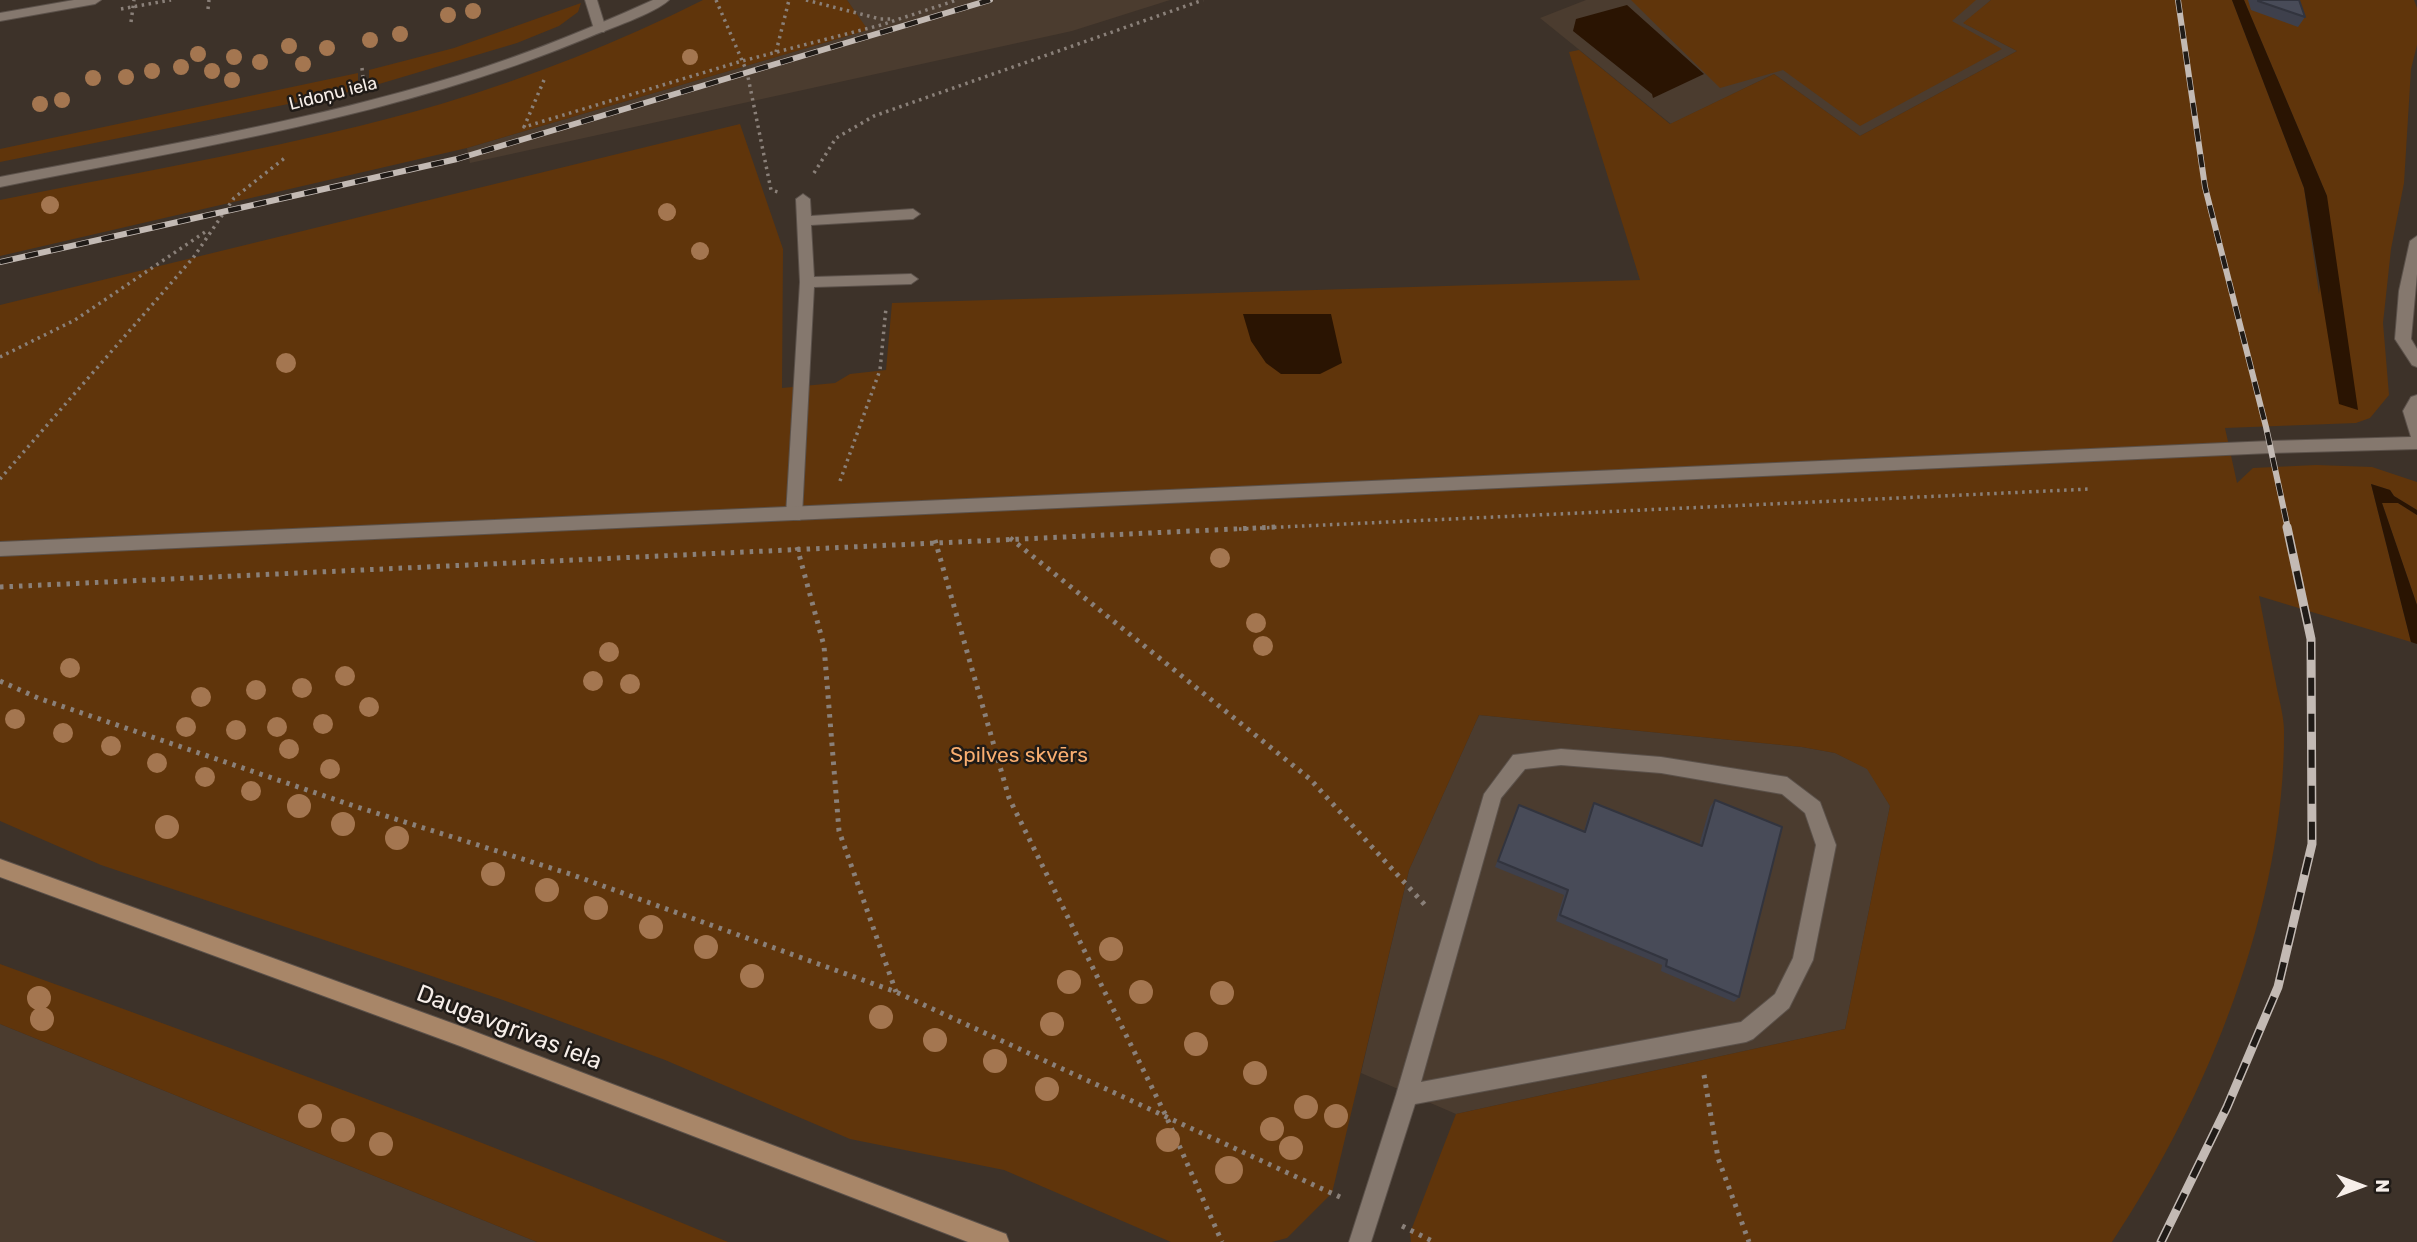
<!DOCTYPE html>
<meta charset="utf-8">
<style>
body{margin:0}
#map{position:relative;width:2417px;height:1242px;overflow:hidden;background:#3d3229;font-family:Rubik,sans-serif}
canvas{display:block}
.north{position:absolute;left:2326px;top:1151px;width:70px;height:70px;-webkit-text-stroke:5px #201b17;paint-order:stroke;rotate:90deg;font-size:19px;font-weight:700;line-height:28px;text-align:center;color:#f6eee9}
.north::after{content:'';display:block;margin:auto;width:24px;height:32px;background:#f6eee9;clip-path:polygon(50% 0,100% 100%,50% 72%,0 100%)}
</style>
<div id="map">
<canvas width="2417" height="1242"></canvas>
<div class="north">N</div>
</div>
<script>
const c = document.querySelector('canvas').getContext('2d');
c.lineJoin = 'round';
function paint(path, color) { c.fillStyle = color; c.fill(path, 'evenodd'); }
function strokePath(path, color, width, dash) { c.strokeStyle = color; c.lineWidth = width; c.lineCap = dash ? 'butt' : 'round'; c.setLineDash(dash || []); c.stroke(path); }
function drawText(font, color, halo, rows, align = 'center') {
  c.font = font + ' Rubik,sans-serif'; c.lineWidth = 5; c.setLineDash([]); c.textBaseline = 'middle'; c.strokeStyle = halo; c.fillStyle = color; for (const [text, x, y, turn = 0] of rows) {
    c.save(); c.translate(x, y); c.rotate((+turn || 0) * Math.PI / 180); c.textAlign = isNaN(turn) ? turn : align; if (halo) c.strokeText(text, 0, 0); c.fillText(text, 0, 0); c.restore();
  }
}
const built = new Path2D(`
 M 847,0 L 1170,0 L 1072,31 L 470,163 L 467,148 L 867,30 Z
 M 1586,0 L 1991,0 L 1964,23 L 2017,51 L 1860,136 L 1774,74 L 1671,124 L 1540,18 Z
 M 1479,715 L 1802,747 L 1835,753 L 1868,769 L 1890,806 L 1845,1029 L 1456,1114 L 1361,1073 L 1409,870 Z
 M 0,1024 L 537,1242 L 0,1242 Z`);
const green = new Path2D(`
 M 703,0 L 847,0 L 868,30 L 467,148 L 0,256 L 0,200 C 147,170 297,146 441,104 C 531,77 619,42 703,0 Z
 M 1631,0 L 1976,0 L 1952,21 L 2002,49 L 1860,126 L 1783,70 L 1720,88 Z
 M 1991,0 L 2232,0 L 2304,188 L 2319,294 L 2327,196 L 2244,0 L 2414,0 L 2417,8 L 2417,45 L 2411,69 L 2404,183 L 2391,249 L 2383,323 L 2389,395 L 2370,418 L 2356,423 L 2225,428 L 2237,483 L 2253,468 L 2316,465 L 2372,467 L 2417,482 L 2417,510 L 2394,496 L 2390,490 L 2371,484 L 2411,642 L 2259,596 C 2265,627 2271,658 2277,689 C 2280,703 2284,718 2284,731 C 2285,906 2208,1098 2112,1242 L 1411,1242 L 1410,1233 L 1456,1114 L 1845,1029 L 1890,806 L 1867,769 L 1835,753 L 1802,747 L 1479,715 L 1409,870 L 1332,1193 L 1287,1238 L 1272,1242 L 1171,1242 L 1004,1170 L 850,1139 L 665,1060 L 503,1000 L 101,865 L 0,821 L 0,305 L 740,124 L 783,249 L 782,388 L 835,383 L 850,374 L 886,370 L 892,303 L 1640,280 L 1569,52 L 1579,50 L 1670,124 L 1774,74 L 1860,136 L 2017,51 L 1963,23 Z
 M 581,3 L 578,12 L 559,26 L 517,43 L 369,87 L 369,70 L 454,48 Z
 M 358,73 L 358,90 L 0,162 L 0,149 Z
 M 2382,503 L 2398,503 L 2417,515 L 2417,605 Z
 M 0,964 C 244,1053 488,1141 728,1242 L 537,1242 L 0,1024 Z`);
const water = new Path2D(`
 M 2232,0 L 2244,0 L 2327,196 L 2358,410 L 2339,404 L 2304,188 Z
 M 1627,5 L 1704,74 L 1653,98 L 1652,94 L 1573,31 L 1576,19 Z
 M 1243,314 L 1331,314 L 1342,363 L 1320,374 L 1281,374 L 1266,363 L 1251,341 Z
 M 2371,484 L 2390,490 L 2394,496 L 2417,510 L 2417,515 L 2398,503 L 2382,503 L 2417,605 L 2417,644 L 2411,642 Z`);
const pathFar1 = new Path2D(`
 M 716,0 L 747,72 L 771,190 L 778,192
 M 806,0 L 880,19 L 894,19
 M 121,9 L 171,0
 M 208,9 L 209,0
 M 131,22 L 134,0
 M 776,52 L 789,0
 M 362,68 L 363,78
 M 544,80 L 524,127 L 742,61 L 881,25 L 957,0
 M 814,173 L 836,138 L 874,116 L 1203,0
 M 0,357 L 75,320 L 208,230
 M 0,479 L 193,258 L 234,198 L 286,157
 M 840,481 L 880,370 L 886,308
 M 1239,529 L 2090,489`);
const path = new Path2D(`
 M 1010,538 L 1310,779 L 1425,905
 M 935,540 L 1009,798 L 1166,1116 L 1222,1242
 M 797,547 L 824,646 L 839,831 L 896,992
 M 0,587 L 1277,527
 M 0,681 L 38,698 L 354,806 L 570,874 L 896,992 L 1340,1197
 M 1704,1075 L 1718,1158 L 1749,1242
 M 1402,1226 L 1434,1242`);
const service = new Path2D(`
 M 74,0 L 101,0 L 95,4 L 0,21 L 0,13 Z
 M 585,0 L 597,0 L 606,29 L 604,32 L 596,32 L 594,29 Z
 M 803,194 L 810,199 L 811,216 L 913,209 L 920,214 L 913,219 L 811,225 L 814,277 L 911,274 L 918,279 L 911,284 L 814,287 L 802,515 L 800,520 L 788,520 L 786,515 L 800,282 L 796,199 Z
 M 1561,749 L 1661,757 L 1787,777 L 1820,802 L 1836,845 L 1813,960 L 1789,1008 L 1753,1039 L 1746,1042 L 1415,1104 L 1371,1242 L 1349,1242 L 1396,1095 L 1484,794 L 1513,755 ZM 1561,765 L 1661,773 L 1782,794 L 1805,813 L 1816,845 L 1793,958 L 1775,994 L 1741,1022 L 1421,1082 L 1501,798 L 1525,769 Z`);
const minor = new Path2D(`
 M 2417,236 L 2417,274 L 2411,339 L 2417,349 L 2417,367 L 2412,365 L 2395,339 L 2399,291 L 2410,241 Z
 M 2417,395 L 2417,449 L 2270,453 L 0,556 L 0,542 L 2270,441 L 2411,437 L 2403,411 L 2411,397 Z`);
const tertiary = new Path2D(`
 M 653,0 L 669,0 C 654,14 608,29 587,38 C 400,116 198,147 0,187 L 0,177 C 144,149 289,125 430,84 C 507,62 580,33 653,0 Z`);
const secondary = new Path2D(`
 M 0,859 L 460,1026 L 998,1231 L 1006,1234 L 1009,1242 L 968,1242 L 460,1046 L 0,877 Z`);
const railFar1 = new Path2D(`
 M 2178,0 L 2205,187 L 2266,427 L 2288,529
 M 0,262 L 457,159 L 990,0`);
const rail = new Path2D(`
 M 2161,1242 L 2227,1107 L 2278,987 L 2312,844 L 2311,639 L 2287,527`);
const trees = [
 [473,11,8],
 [448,15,8],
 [400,34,8],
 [370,40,8],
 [289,46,8],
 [327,48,8],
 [198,54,8],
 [234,57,8],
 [690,57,8],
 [260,62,8],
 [303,64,8],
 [181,67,8],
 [152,71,8],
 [212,71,8],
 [126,77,8],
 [93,78,8],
 [232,80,8],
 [62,100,8],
 [40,104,8],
 [50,205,9],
 [667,212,9],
 [700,251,9],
 [286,363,10],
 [1220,558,10],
 [1256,623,10],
 [1263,646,10],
 [609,652,10],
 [70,668,10],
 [345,676,10],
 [593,681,10],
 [630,684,10],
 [302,688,10],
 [256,690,10],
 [201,697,10],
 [369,707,10],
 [15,719,10],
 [323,724,10],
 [186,727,10],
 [277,727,10],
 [236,730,10],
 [63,733,10],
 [111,746,10],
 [289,749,10],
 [157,763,10],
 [330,769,10],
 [205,777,10],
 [251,791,10],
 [299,806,12],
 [343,824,12],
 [167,827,12],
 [397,838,12],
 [493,874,12],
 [547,890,12],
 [596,908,12],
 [651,927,12],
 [706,947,12],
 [1111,949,12],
 [752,976,12],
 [1069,982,12],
 [1141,992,12],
 [1222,993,12],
 [39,998,12],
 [881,1017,12],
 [42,1019,12],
 [1052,1024,12],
 [935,1040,12],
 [1196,1044,12],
 [995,1061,12],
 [1255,1073,12],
 [1047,1089,12],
 [1306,1107,12],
 [310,1116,12],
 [1336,1116,12],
 [1272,1129,12],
 [343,1130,12],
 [1168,1140,12],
 [381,1144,12],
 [1291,1148,12],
 [1229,1170,14]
];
const wall = new Path2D(`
 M 2248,0 L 2299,0 L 2305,17 L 2298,27 L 2251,10 Z
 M 1715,800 L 1739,997 L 1734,1002 L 1661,971 L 1662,965 L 1556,921 L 1564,895 L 1495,867 L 1519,805 L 1584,831 L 1590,810 L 1594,803 L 1699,845 L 1710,807 Z`);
const building = new Path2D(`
 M 2258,0 L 2299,0 L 2305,17 L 2258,1 Z
 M 1715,800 L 1782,827 L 1739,997 L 1666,966 L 1667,960 L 1560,915 L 1568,890 L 1498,861 L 1519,805 L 1585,832 L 1594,803 L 1702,846 Z`);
const farStreetnames = [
 ["Lidoņu iela",333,94,-14]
];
const parkNames = [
 ["Spilves skvērs",1019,756]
];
const nearStreetnames = [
 ["Daugavgrīvas iela",509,1028,21]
];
paint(built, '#4b3c2f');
paint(green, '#60350b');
paint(water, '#2a1402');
strokePath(service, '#5b514a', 2);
strokePath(minor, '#5b514a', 2);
strokePath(tertiary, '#5b514a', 2);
strokePath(secondary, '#5b514a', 2);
strokePath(pathFar1, '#8a8079', 3.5, [2.5, 4.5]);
strokePath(path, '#8a8079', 5, [3.5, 6]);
paint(service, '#85786e');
paint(minor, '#85786e');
paint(tertiary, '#85786e');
paint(secondary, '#a88668');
strokePath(railFar1, '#c3bab4', 6);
strokePath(rail, '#c3bab4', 9);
strokePath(railFar1, '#201b17', 4.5, [13]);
strokePath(rail, '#201b17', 6, [18]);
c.fillStyle = '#a47650';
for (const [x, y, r] of trees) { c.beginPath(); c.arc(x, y, r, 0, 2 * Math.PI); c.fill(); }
paint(wall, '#3e404c');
paint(building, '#484b58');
strokePath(building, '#32343e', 2);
drawText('18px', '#f6eee9', '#201b17', farStreetnames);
drawText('21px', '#f9ae70', '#201b17', parkNames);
drawText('24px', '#f6eee9', '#201b17', nearStreetnames);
</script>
